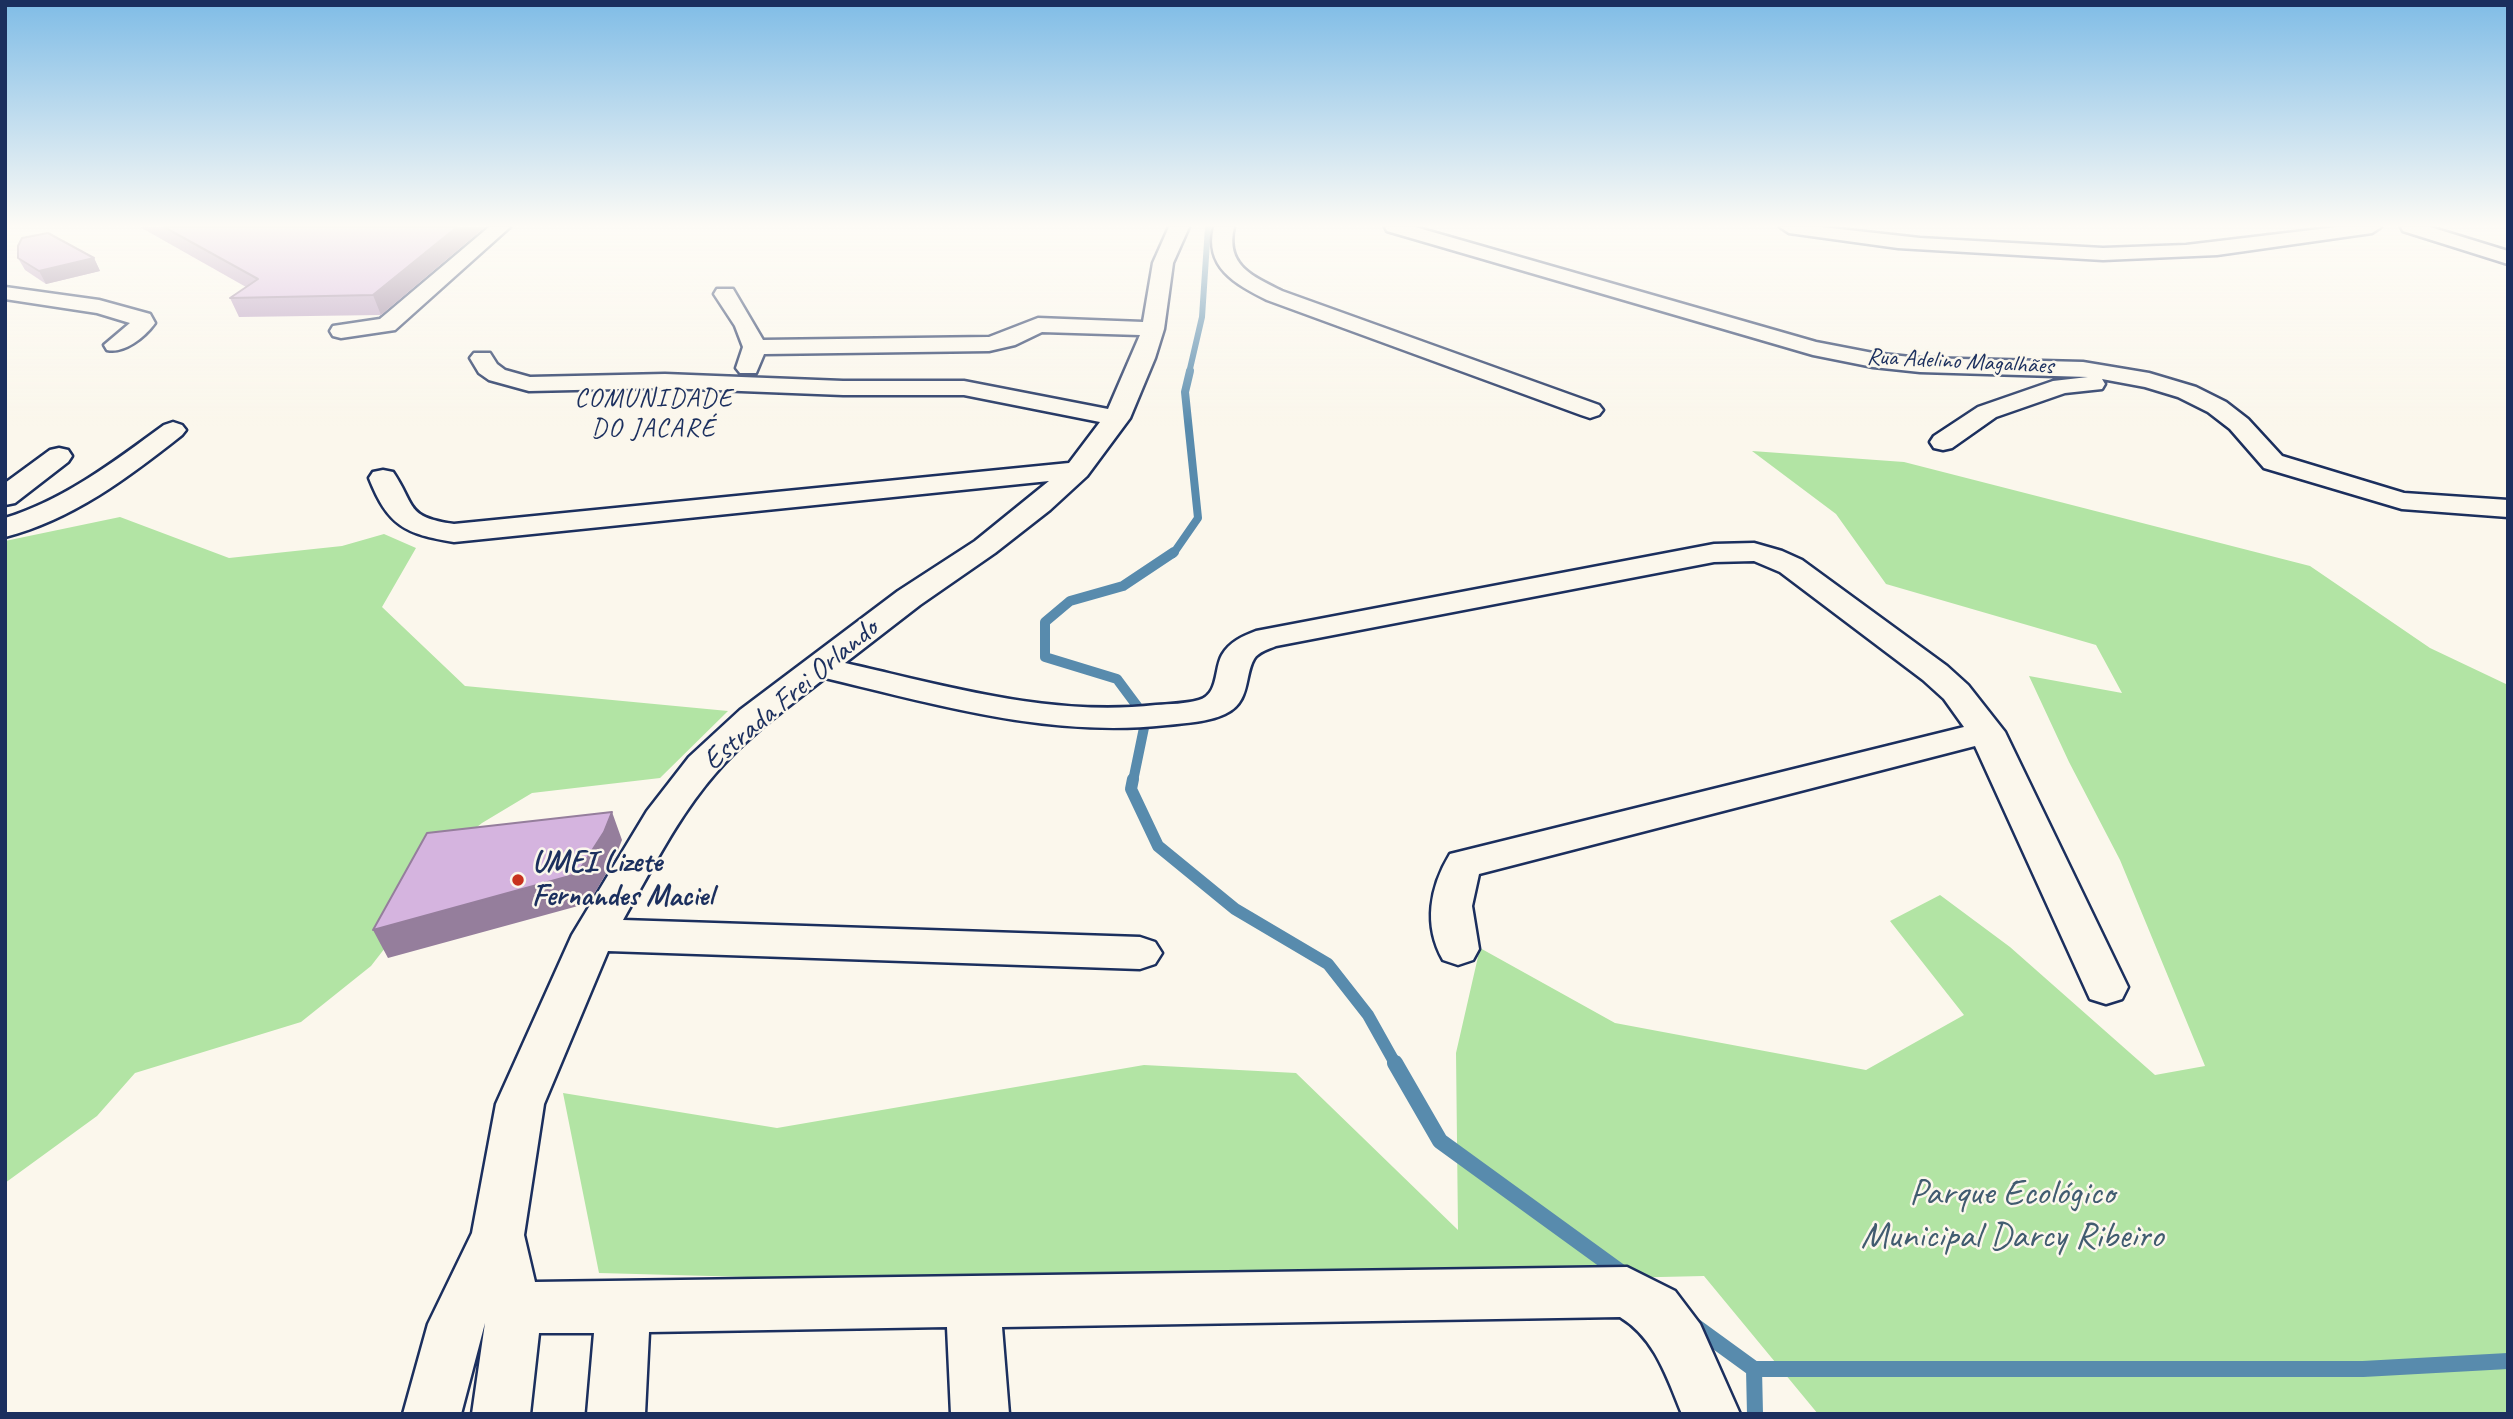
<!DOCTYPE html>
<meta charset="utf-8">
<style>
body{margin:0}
#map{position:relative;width:2513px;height:1419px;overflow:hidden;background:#fbf7ec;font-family:Caveat,sans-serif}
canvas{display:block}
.frame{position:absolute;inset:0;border:7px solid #1b2f5e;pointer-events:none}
</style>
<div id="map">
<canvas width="2513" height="1419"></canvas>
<div class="frame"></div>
</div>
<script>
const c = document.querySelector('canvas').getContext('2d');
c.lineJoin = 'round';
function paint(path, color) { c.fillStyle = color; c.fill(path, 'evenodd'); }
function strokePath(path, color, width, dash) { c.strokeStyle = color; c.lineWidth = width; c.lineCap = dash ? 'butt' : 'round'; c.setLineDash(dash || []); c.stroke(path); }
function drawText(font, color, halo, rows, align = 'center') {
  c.font = font + ' Caveat,sans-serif'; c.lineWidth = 5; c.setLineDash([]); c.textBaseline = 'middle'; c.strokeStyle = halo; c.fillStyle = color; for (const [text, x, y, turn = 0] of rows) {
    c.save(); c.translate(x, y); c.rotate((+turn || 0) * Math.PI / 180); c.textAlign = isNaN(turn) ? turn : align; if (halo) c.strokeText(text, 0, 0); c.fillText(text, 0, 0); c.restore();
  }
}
const green = new Path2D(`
 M 1752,451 L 1904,462 L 2310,566 L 2430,648 L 2508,685 L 2508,1414 L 1818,1414 L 1704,1276 L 1486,1281 L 970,1283 L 599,1273 L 563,1093 L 777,1128 L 1144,1065 L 1296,1073 L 1458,1230 L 1456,1053 L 1480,948 L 1615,1023 L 1866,1070 L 1964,1015 L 1890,921 L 1940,895 L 2010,947 L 2155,1075 L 2205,1066 L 2120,860 L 2069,762 L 2029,676 L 2122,693 L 2096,645 L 1886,584 L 1836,514 Z
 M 120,517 L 229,558 L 342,546 L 384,534 L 416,548 L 382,607 L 465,686 L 728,711 L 660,778 L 532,793 L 482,823 L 413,879 L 416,908 L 371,966 L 301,1022 L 135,1073 L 97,1116 L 5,1183 L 5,541 Z`);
const streamFar4 = new Path2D(`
 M 1189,373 L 1202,317 L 1208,227`);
const streamFar3 = new Path2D(`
 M 1173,554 L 1198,518 L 1185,392 L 1190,371`);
const streamFar2 = new Path2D(`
 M 1133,781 L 1146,718 L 1117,679 L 1045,657 L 1045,622 L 1070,601 L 1123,586 L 1174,552`);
const streamFar1 = new Path2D(`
 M 1133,779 L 1131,789 L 1158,846 L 1235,909 L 1328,964 L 1368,1015 L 1396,1065`);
const stream = new Path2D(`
 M 1395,1063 L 1440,1141 L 1626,1276
 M 1692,1324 L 1754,1369 L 2363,1369 L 2508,1361
 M 1754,1369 L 1755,1414`);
const minor = new Path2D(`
 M 489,227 L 510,227 L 395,330 L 341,338 L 333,336 L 330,331 L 333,326 L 380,319 Z
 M 1169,227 L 1189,227 L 1173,263 L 1164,329 L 1155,358 L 1130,418 L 1087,476 L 1050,510 L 995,553 L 920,605 L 845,663 C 947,686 1051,717 1156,705 C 1170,704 1186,704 1199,700 C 1219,694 1214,669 1222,655 C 1229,642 1243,636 1256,631 L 1714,544 L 1754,543 L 1782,551 L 1802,560 L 1947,666 L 1968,685 L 2005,732 L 2128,987 L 2122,999 L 2106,1004 L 2090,999 L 1975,746 L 1479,874 L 1472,906 L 1479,949 L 1473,960 L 1458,965 L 1443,960 C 1423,925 1430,887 1450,854 L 1964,727 L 1944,699 L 1923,680 L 1780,572 L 1754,561 L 1714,562 L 1276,646 C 1269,649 1258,652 1254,659 C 1244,676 1251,702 1225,714 C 1208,722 1186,723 1167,725 C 1050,738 938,705 825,678 C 787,708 746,737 715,774 C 677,818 651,871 623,920 L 1140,937 L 1155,942 L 1162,953 L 1155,964 L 1140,969 L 608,951 L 544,1104 L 524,1235 L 535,1282 L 1627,1267 L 1675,1291 L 1700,1324 L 1740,1414 L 1682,1414 C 1667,1378 1655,1338 1620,1317 L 1002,1327 L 1009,1414 L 951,1414 L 947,1327 L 649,1332 L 645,1414 L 587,1414 L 594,1333 L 539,1333 L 530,1414 L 472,1414 L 485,1323 L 461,1414 L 403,1414 L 428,1324 L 472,1233 L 496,1104 L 572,935 L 647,811 L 689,757 L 740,710 L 898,591 L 975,541 L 1049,481 L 454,542 C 405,534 388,526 369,478 L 373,472 L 383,470 L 393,472 C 416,506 405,517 454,524 L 1069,463 L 1100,422 L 964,395 L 843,395 L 665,388 L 529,391 L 489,380 L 479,373 L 470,358 L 474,353 L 490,353 L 497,364 L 505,370 L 530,377 L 665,374 L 843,381 L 964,381 L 1108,409 L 1140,335 L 1042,332 L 1015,345 L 989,351 L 764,354 L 756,373 L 740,373 L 736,368 L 743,347 L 735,326 L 714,294 L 717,289 L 733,289 L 763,340 L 989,337 L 1038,318 L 1143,322 L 1153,263 Z
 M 1214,227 L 1234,227 C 1225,265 1252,276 1282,291 L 1599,405 L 1603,410 L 1599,415 L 1590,418 L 1581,415 L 1267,300 C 1235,284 1204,267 1214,227 Z
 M 1385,227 L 1415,227 L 1816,342 L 1873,353 L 1920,358 L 2083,362 L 2149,373 L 2196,387 L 2226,402 L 2248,419 L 2282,456 L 2404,493 L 2508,500 L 2508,517 L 2402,509 L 2264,468 L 2230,429 L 2208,412 L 2178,397 L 2145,387 L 2102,379 L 2105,384 L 2102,389 L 2065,393 L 1996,417 L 1952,448 L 1943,450 L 1934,448 L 1930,442 L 1934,436 L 1978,407 L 2053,381 L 2088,377 L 1920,372 L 1873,367 L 1813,355 L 1387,231 Z
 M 1780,227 L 1821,227 L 1920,238 L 2103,248 L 2186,245 L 2337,227 L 2381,227 L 2372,233 L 2217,255 L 2103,260 L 1898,248 L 1789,233 Z
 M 2401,227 L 2430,227 L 2508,251 L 2508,264 L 2403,231 Z
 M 5,287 L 99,300 L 150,314 L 155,323 C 145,337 124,354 107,350 L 104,345 L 130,323 L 97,313 L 5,299 Z
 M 173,422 L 182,425 L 186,430 L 182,435 C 129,477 72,520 5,537 L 5,518 C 64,500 115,461 164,425 Z
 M 59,448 L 68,450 L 72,456 L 68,462 L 15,503 L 5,505 L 5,483 L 50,450 Z`);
const wall = new Path2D(`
 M 140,227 L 485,227 L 381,315 L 239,317 L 230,298 L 246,287 Z
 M 18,258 L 94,258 L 100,271 L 46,284 L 25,270 Z`);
const shadedWall = new Path2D(`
 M 457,227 L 485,227 L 381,315 L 373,295 Z
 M 94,258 L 100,271 L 46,284 L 39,271 Z
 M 612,812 L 622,840 L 614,860 L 589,903 L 388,958 L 373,930 Z`);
const building = new Path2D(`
 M 164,227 L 457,227 L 373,295 L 230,298 L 258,279 Z
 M 48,233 L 94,258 L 39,271 L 18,258 L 18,246 L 22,238 Z
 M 612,812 L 604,832 L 577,874 L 373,930 L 427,833 Z`);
const markers = [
 [518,880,7,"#c8321e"]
];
const farStreetnames = [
 ["Rua Adelino Magalhães",1960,362,3]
];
const farNeighbourhoodnames = [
 ["COMUNIDADE",654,399],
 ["DO JACARÉ",654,429]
];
const streetNames = [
 ["Estrada Frei Orlando",791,695,-40]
];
const poiNames = [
 ["UMEI Lizete",532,863],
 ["Fernandes Maciel",532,897]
];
const nearParknames = [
 ["Parque Ecológico",2012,1194],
 ["Municipal Darcy Ribeiro",2012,1237]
];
paint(green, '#b2e4a4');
strokePath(streamFar4, '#588bad', 6);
strokePath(streamFar3, '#588bad', 8);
strokePath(streamFar2, '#588bad', 10);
strokePath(streamFar1, '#588bad', 12);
strokePath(stream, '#588bad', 16);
strokePath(minor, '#1b2f5e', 5);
paint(minor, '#fbf7ec');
paint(wall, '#b79bc0');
paint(shadedWall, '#957e9c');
paint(building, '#d5b4df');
strokePath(building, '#957e9c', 2);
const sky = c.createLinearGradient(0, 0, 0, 426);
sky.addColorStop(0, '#7fbce6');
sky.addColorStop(0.53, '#fdfbf6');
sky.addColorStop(1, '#fdfbf600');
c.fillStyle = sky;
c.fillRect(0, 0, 2513, 426);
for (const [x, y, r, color] of markers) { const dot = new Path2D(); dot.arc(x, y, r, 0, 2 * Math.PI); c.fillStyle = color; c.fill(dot); strokePath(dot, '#fbf7ec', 2.5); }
drawText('24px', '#1b2f5e', '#fbf7ec', farStreetnames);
c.letterSpacing = '2px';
drawText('26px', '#1b2f5e', '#fbf7ec', farNeighbourhoodnames);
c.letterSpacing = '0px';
drawText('30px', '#1b2f5e', '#fbf7ec', streetNames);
drawText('bold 30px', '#1b2f5e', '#fbf7ec', poiNames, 'left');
drawText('37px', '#415c70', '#fbf7ec', nearParknames);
</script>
